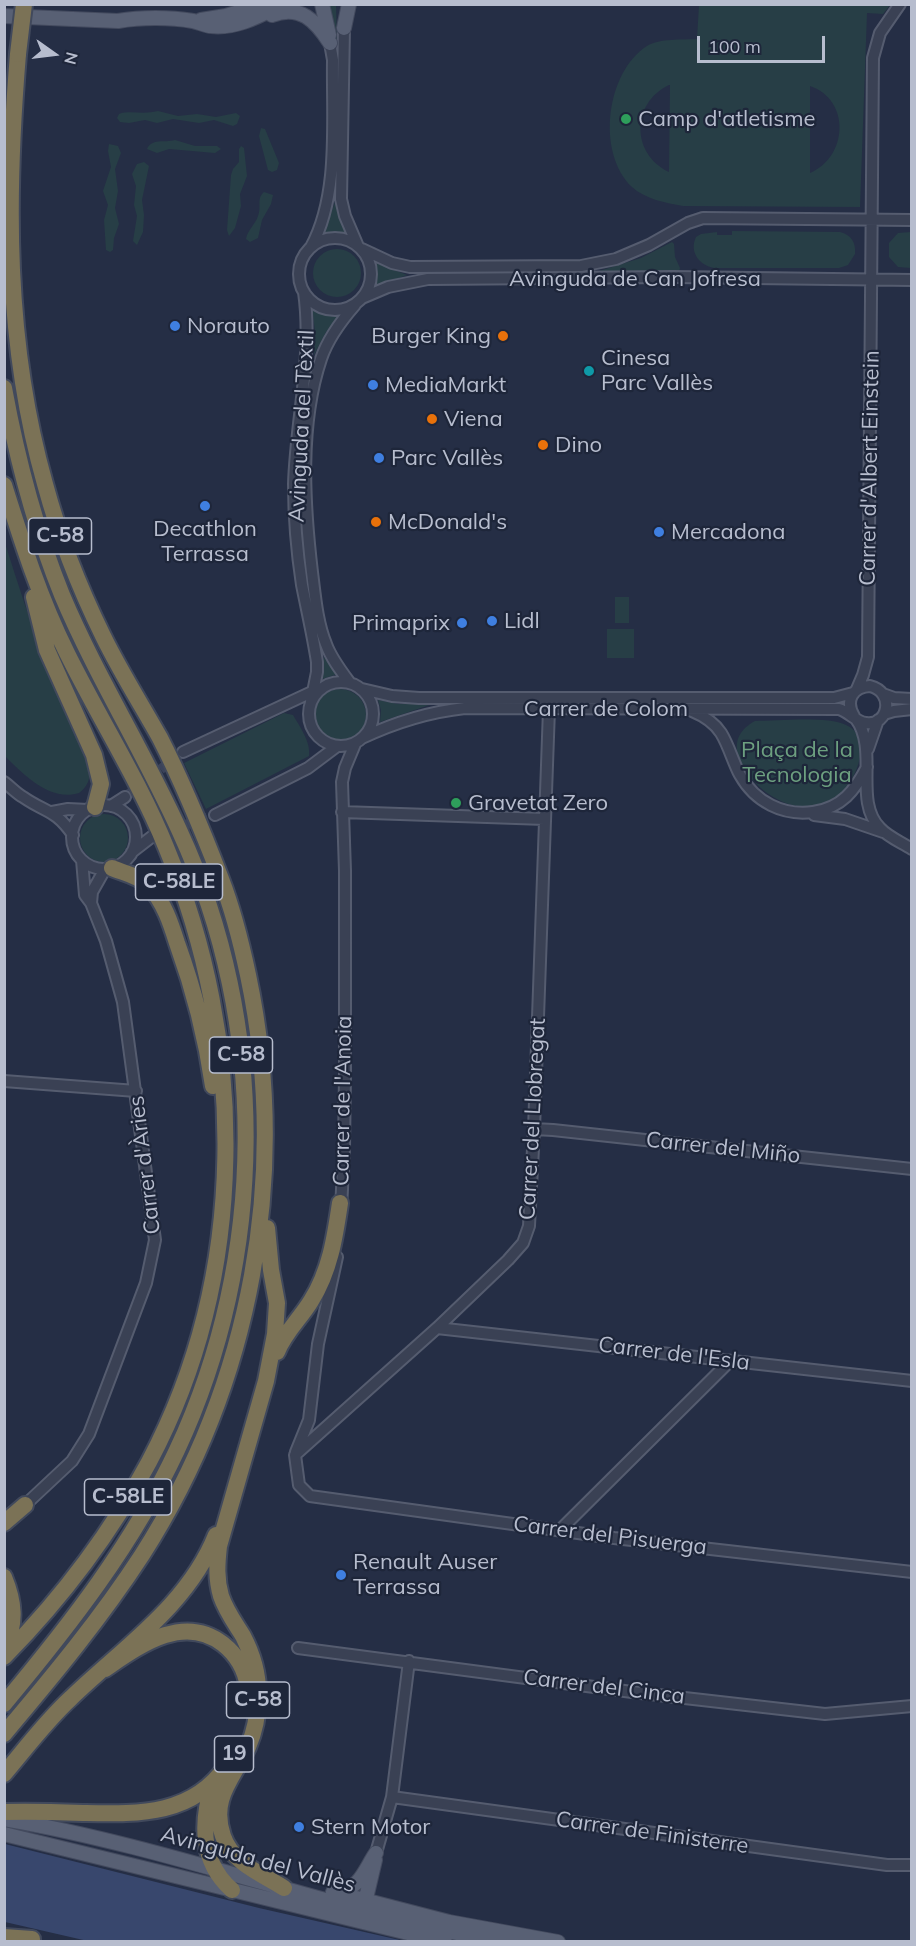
<!DOCTYPE html>
<meta charset="utf-8">
<style>
body{margin:0}
#map{position:relative;width:916px;height:1946px;overflow:hidden;background:#252e45;font-family:Mulish,sans-serif}
canvas{display:block}
.frame{position:absolute;inset:0;border:6px solid #b7bdce;pointer-events:none}
.north{position:absolute;left:24px;top:24px;width:60px;height:60px;-webkit-text-stroke:4px #1e263a;paint-order:stroke;rotate:104deg;font-size:16px;font-weight:700;line-height:24px;text-align:center;color:#b7bdce}
.north::after{content:'';display:block;margin:auto;width:21px;height:27px;background:#b7bdce;clip-path:polygon(50% 0,100% 100%,50% 72%,0 100%)}
.scale{position:absolute;left:697px;top:36px;width:128px;height:27px;box-sizing:border-box;border:3px solid #b7bdce;border-top:0;padding-left:8px;font-size:18px;line-height:21px;white-space:nowrap;color:#b7bdce;-webkit-text-stroke:4px #1e263a;paint-order:stroke}
</style>
<div id="map">
<canvas width="916" height="1946"></canvas>
<div class="frame"></div>
<div class="north">N</div>
<div class="scale">100 m</div>
</div>
<script>
const c = document.querySelector('canvas').getContext('2d');
c.lineJoin = 'round';
function paint(path, color) { c.fillStyle = color; c.fill(path, 'evenodd'); }
function strokePath(path, color, width, dash) { c.strokeStyle = color; c.lineWidth = width; c.lineCap = dash ? 'butt' : 'round'; c.setLineDash(dash || []); c.stroke(path); }
function drawText(font, color, halo, rows, align = 'center') {
  c.font = font + ' Mulish,sans-serif'; c.lineWidth = 4.5; c.setLineDash([]); c.textBaseline = 'middle'; c.strokeStyle = halo; c.fillStyle = color; for (const [text, x, y, turn = 0] of rows) {
    c.save(); c.translate(x, y); c.rotate((+turn || 0) * Math.PI / 180); c.textAlign = isNaN(turn) ? turn : align; if (halo) c.strokeText(text, 0, 0); c.fillText(text, 0, 0); c.restore();
  }
}
const green = new Path2D(`
 M 326,5 L 336,5 L 337,39 L 335,39 Z
 M 699,5 L 890,5 L 883,14 L 867,13 L 860,207 L 683,206 C 666,203 645,199 632,187 C 596,153 606,72 647,46 C 660,38 682,40 697,39 ZM 669,85 L 670,85 L 669,172 C 631,154 631,103 669,85 ZM 810,86 C 851,100 848,157 810,173 Z
 M 158,111 L 178,116 L 197,114 L 216,117 L 236,113 L 240,116 L 237,124 L 233,126 L 214,120 L 199,123 L 173,119 L 157,123 L 145,120 L 129,123 L 120,122 L 117,118 L 119,114 C 130,110 143,115 158,111 Z
 M 261,128 L 265,129 L 279,163 L 277,170 L 272,172 L 268,170 L 259,136 Z
 M 175,140 L 195,146 L 217,146 L 221,149 L 215,153 L 169,149 L 157,153 L 147,149 C 152,138 164,143 175,140 Z
 M 109,144 L 118,146 L 121,153 L 115,169 L 118,191 L 115,208 L 119,224 L 114,238 L 113,250 L 110,252 L 106,250 L 104,220 L 108,205 L 103,191 L 111,167 L 108,151 Z
 M 241,146 L 244,148 L 247,176 L 240,194 L 241,206 L 235,228 L 229,236 L 227,230 L 231,175 L 233,169 L 239,162 L 239,149 Z
 M 144,162 L 149,166 L 142,200 L 144,215 L 143,232 L 137,245 L 133,241 L 137,216 L 134,205 L 136,186 L 132,174 L 137,164 Z
 M 264,192 L 273,195 L 271,204 L 262,220 L 258,238 L 250,242 L 246,239 C 248,229 255,225 258,216 C 262,206 256,199 264,192 Z
 M 335,202 L 337,203 L 341,220 L 347,234 L 324,233 Z
 M 732,231 L 840,232 C 851,235 856,242 855,254 L 848,265 L 839,268 L 714,268 C 699,265 689,252 696,237 L 701,234 L 717,232 L 717,235 L 732,235 Z
 M 911,232 L 911,268 L 898,267 L 889,257 L 889,243 L 898,233 Z
 M 672,242 L 674,244 L 675,257 L 680,268 L 679,272 L 596,272 L 641,258 Z
 M313 273a24 24 0 1 1 48 0a24 24 0 1 1-48 0Z
 M 377,263 L 407,275 L 375,287 Z
 M 312,306 L 323,312 L 340,314 L 326,332 L 314,355 L 315,332 Z
 M 4,540 C 17,581 30,622 46,662 C 60,695 83,735 89,769 C 91,779 87,787 79,793 C 50,802 24,775 5,756 Z
 M 615,597 L 629,597 L 629,623 L 615,623 Z
 M 607,629 L 634,629 L 634,658 L 607,658 Z
 M 324,657 L 337,674 L 320,680 Z
 M314 715a26 26 0 1 1 52 0a26 26 0 1 1-52 0Z
 M 378,700 L 398,704 L 432,704 L 380,722 L 381,710 Z
 M 284,713 L 293,715 C 300,727 311,742 309,756 L 206,809 L 184,763 Z
 M 755,721 C 777,721 828,716 846,725 C 856,729 859,737 860,747 C 861,758 858,767 853,777 C 827,831 758,805 739,758 C 733,741 740,729 755,721 Z
 M80 838a24 24 0 1 1 48 0a24 24 0 1 1-48 0Z`);
const water = new Path2D(`
 M 5,1844 L 259,1908 L 404,1941 L 92,1942 L 5,1922 Z`);
const minorTunnel = new Path2D(`
 M 125,797 L 183,752
 M 155,835 L 215,815`);
const minor = new Path2D(`
 M 344,28 L 341,199 L 345,216 L 357,244
 M299 274a36 36 0 1 1 72 0a36 36 0 1 1-72 0Z
 M 311,247 C 340,194 332,120 333,60 L 330,43
 M 362,249 L 392,263 L 410,267 L 581,266 L 616,259 L 649,245 L 688,223 L 703,218 L 912,220
 M 304,292 C 313,356 296,419 294,484 C 294,517 297,552 302,585 C 307,610 313,636 317,662 L 317,672 L 311,702
 M 362,298 L 388,287 L 428,279 L 673,277 L 912,280
 M309 714a32 32 0 1 1 64 0a32 32 0 1 1-64 0Z
 M 350,683 C 341,671 331,658 326,644 C 317,622 315,596 312,572 C 304,504 299,424 321,359 C 328,338 341,321 355,305
 M 362,689 L 392,696 L 419,698 L 834,698 L 853,693
 M 857,689 L 863,675 L 868,657 L 873,58 L 880,33 L 900,4
 M 883,694 L 894,698 L 912,699
 M 549,709 L 534,1129 L 529,1226 L 523,1243 L 508,1260 L 437,1328 L 295,1455 L 299,1485 L 310,1496 L 614,1538 L 912,1572
 M 692,711 C 704,716 714,722 721,733 C 729,746 733,762 740,775 C 755,802 783,816 813,812 C 842,808 855,790 867,767
 M 884,714 L 894,711 L 912,709
 M 856,719 C 879,750 853,801 880,828 C 888,837 901,842 912,849
 M 362,738 C 396,722 428,712 465,708 L 839,709 C 849,712 856,722 866,723 C 889,726 895,692 870,686 C 852,687 845,701 854,716
 M 868,749 L 878,720
 M 183,752 L 316,690
 M 4,782 C 11,787 16,793 23,797 C 46,813 55,809 73,835
 M72 837a32 32 0 1 1 64 0a32 32 0 1 1-64 0Z
 M 111,806 L 125,797
 M 52,812 L 68,809 L 88,810
 M 342,812 L 545,819
 M 215,815 L 308,768 L 336,747
 M 814,815 L 845,819 L 883,832
 M 132,852 L 154,835
 M 91,903 L 92,892 L 105,869
 M 4,1081 L 136,1091
 M 534,1129 L 553,1130 L 912,1169
 M 341,1209 L 344,1149 L 345,1074 L 345,871 L 342,782 L 345,768 L 355,744
 M 437,1328 L 912,1381
 M 296,1452 L 309,1420 L 318,1344 L 337,1257
 M 25,1505 L 72,1461 L 89,1434 L 146,1283 L 155,1240 L 123,1002 L 106,941 L 91,903 L 85,895 L 82,860
 M 560,1530 L 729,1362
 M 298,1648 L 632,1692 L 825,1714 L 912,1706
 M 392,1797 L 887,1865 L 912,1865
 M 376,1853 L 392,1797 L 409,1661`);
const major = new Path2D(`
 M 322,4 L 329,35
 M 272,15 C 300,4 316,21 330,43
 M 4,16 L 118,21 C 141,17 170,17 193,21 C 199,22 205,26 211,26 C 237,29 261,15 283,4
 M 201,20 L 226,16 L 264,4
 M 344,28 L 349,4
 M 4,1819 C 173,1848 333,1911 501,1942
 M 4,1834 L 445,1942
 M 337,1891 C 360,1890 365,1869 376,1853
 M 333,1892 L 449,1922 L 558,1942
 M 359,1907 L 367,1894 L 375,1860`);
const highway = new Path2D(`
 M 4,388 C 17,459 35,528 62,595 C 96,676 144,752 180,832 C 269,1025 267,1257 177,1450 C 133,1544 70,1625 4,1704
 M 4,485 C 22,542 40,599 67,653 C 99,718 139,780 166,847 C 247,1042 249,1273 149,1462 C 111,1533 60,1600 4,1657
 M 34,597 L 47,650 L 94,755 L 101,784 L 95,807
 M 112,868 C 124,873 140,876 149,886 C 164,902 171,924 177,943 C 194,990 206,1037 213,1086
 M 267,1228 L 271,1270 L 277,1303 L 275,1334 L 266,1381 L 219,1546 C 217,1564 216,1579 221,1596 C 226,1611 235,1623 243,1636 C 253,1655 259,1677 258,1698 C 258,1715 255,1731 248,1747 C 233,1779 210,1798 223,1836 C 232,1863 262,1874 284,1888
 M 277,1352 C 285,1332 300,1319 311,1301 C 330,1271 335,1237 340,1203
 M 4,1523 L 25,1505
 M 4,1577 C 14,1601 17,1624 4,1647
 M 105,1669 C 139,1646 183,1613 223,1644 C 237,1655 245,1668 248,1687
 M 4,1734 C 53,1676 101,1618 142,1555 C 252,1383 290,1174 248,975 C 241,942 233,910 221,879 C 203,832 183,783 160,738 C 141,704 120,671 103,636 C 79,587 59,536 45,484 C 5,343 6,198 18,54
 M 4,1774 C 26,1748 46,1721 71,1698 C 124,1647 188,1605 216,1535
 M 213,1784 C 201,1821 200,1862 232,1890
 M 4,1812 C 31,1811 57,1812 83,1813 C 138,1814 193,1816 227,1765
 M 4,1937 L 32,1939`);
const highwayBridge = new Path2D(`
 M 18,54 L 24,4`);
const markers = [
 [626,119,6,"#2e9e5b"],
 [175,326,6,"#3f7fe0"],
 [503,336,6,"#e8710a"],
 [589,371,6,"#0f9aa8"],
 [373,385,6,"#3f7fe0"],
 [432,419,6,"#e8710a"],
 [543,445,6,"#e8710a"],
 [379,458,6,"#3f7fe0"],
 [205,506,6,"#3f7fe0"],
 [376,522,6,"#e8710a"],
 [659,532,6,"#3f7fe0"],
 [492,621,6,"#3f7fe0"],
 [462,623,6,"#3f7fe0"],
 [456,803,6,"#2e9e5b"],
 [341,1575,6,"#3f7fe0"],
 [299,1827,6,"#3f7fe0"]
];
const shields = [
 [60,536,63],
 [179,882,87],
 [241,1055,63],
 [128,1497,87],
 [258,1700,63],
 [234,1754,39]
];
const shieldNames = [
 ["C-58",60,536],
 ["C-58LE",179,882],
 ["C-58",241,1055],
 ["C-58LE",128,1497],
 ["C-58",258,1700],
 ["19",234,1754]
];
const poiNames = [
 ["Camp d'atletisme",638,119],
 ["Norauto",187,326],
 ["Burger King",491,336,"right"],
 ["Cinesa",601,358],
 ["Parc Vallès",601,383],
 ["MediaMarkt",385,385],
 ["Viena",444,419],
 ["Dino",555,445],
 ["Parc Vallès",391,458],
 ["McDonald's",388,522],
 ["Decathlon",205,529,"center"],
 ["Terrassa",205,554,"center"],
 ["Mercadona",671,532],
 ["Lidl",504,621],
 ["Primaprix",450,623,"right"],
 ["Gravetat Zero",468,803],
 ["Renault Auser",353,1562],
 ["Terrassa",353,1587],
 ["Stern Motor",311,1827]
];
const streetNames = [
 ["Avinguda de Can Jofresa",635,279],
 ["Avinguda del Tèxtil",302,426,-87],
 ["Carrer d'Albert Einstein",870,468,-89],
 ["Carrer de Colom",606,709],
 ["Carrer de l'Anoia",343,1101,-89],
 ["Carrer del Llobregat",533,1119,-87],
 ["Carrer del Miño",723,1148,6],
 ["Carrer d'Àries",145,1165,-97],
 ["Carrer de l'Esla",674,1354,7],
 ["Carrer del Pisuerga",610,1536,7],
 ["Carrer del Cinca",604,1687,7],
 ["Carrer de Finisterre",652,1833,8],
 ["Avinguda del Vallès",258,1860,15]
];
const parkNames = [
 ["Plaça de la",797,750],
 ["Tecnologia",797,775]
];
paint(green, '#273e46');
paint(water, '#38476d');
strokePath(minorTunnel, '#3b435a', 10, [10, 5]);
strokePath(minor, '#555c6f', 14);
strokePath(major, '#434a5e', 16);
strokePath(highway, '#41495c', 20);
strokePath(minor, '#3a4154', 10);
strokePath(major, '#586074', 14);
strokePath(highway, '#7b7256', 16);
strokePath(highwayBridge, '#41495c', 20, []);
strokePath(highwayBridge, '#7b7256', 16);
for (const [x, y, r, color] of markers) { const dot = new Path2D(); dot.arc(x, y, r, 0, 2 * Math.PI); c.fillStyle = color; c.fill(dot); strokePath(dot, '#1e263a', 2); }
for (const [x, y, w] of shields) { const box = new Path2D(); box.roundRect(x - w / 2, y - 18, w, 36, 4.5); c.fillStyle = '#1e263a'; c.fill(box); strokePath(box, '#b7bdce', 1.5); }
drawText('bold 21px', '#b7bdce', null, shieldNames);
drawText('22px', '#b7bdce', '#1e263a', poiNames, 'left');
drawText('22px', '#b7bdce', '#1e263a', streetNames);
drawText('22px', '#6da080', '#1e263a', parkNames);
</script>
